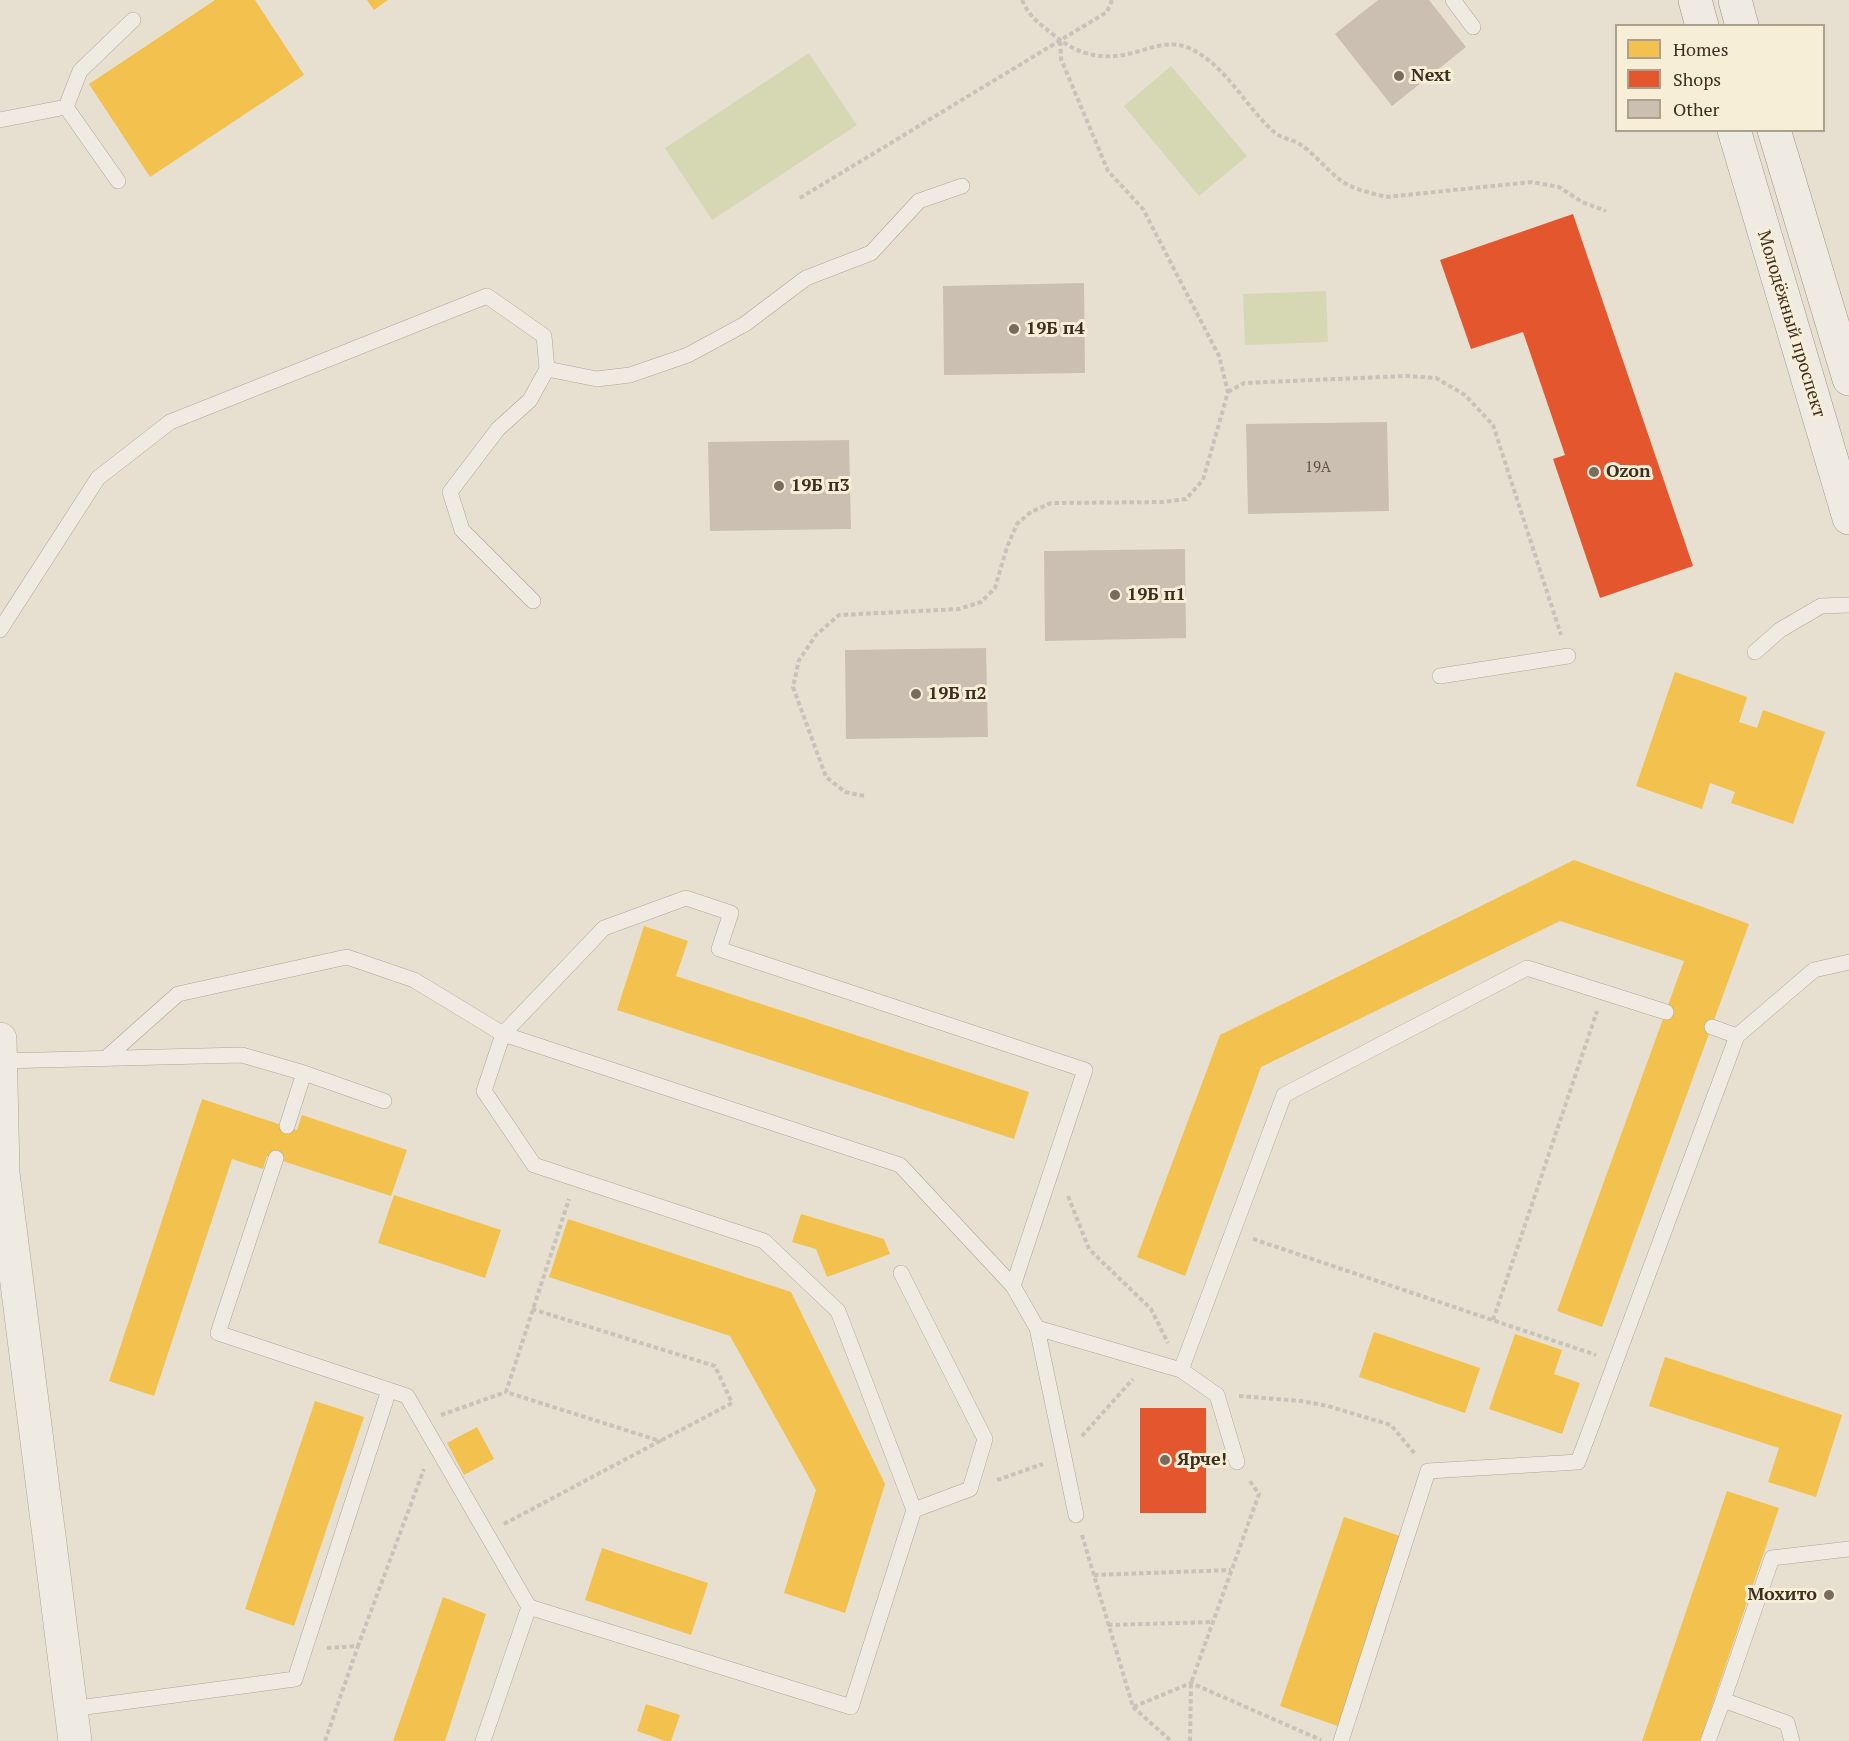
<!DOCTYPE html>
<meta charset="utf-8">
<style>
body{margin:0}
#map{position:relative;width:1849px;height:1741px;overflow:hidden;background:#e7e0d1;font-family:"PT Serif",serif}
canvas{display:block}
.legend{position:absolute;left:1615px;top:24px;width:210px;height:108px;box-sizing:border-box;background:#f7eed8;border:2px solid #ada18e;margin:0;padding:8px 10px;list-style:none;font-size:18px;color:#3d2e20}
.legend li{display:flex;align-items:center;gap:12px;height:30px}
.legend b{width:30px;border:2px solid #ada18e}
</style>
<div id="map">
<canvas width="1849" height="1741"></canvas>
<ul class="legend">
<li><b style="height:16px;background:#f2c14e"></b>Homes</li>
<li><b style="height:16px;background:#e4572e"></b>Shops</li>
<li><b style="height:16px;background:#cbbfb2"></b>Other</li>
</ul>
</div>
<script>
const c = document.querySelector('canvas').getContext('2d');
c.lineJoin = 'round';
function paint(path, color) { c.fillStyle = color; c.fill(path, 'evenodd'); }
function strokePath(path, color, width, dash) { c.strokeStyle = color; c.lineWidth = width; c.lineCap = dash ? 'butt' : 'round'; c.setLineDash(dash || []); c.stroke(path); }
function drawText(font, color, halo, rows, align = 'center') {
  c.font = font + ' "PT Serif",serif'; c.lineWidth = 6; c.setLineDash([]); c.textBaseline = 'middle'; c.strokeStyle = halo; c.fillStyle = color; for (const [text, x, y, turn = 0] of rows) {
    c.save(); c.translate(x, y); c.rotate((+turn || 0) * Math.PI / 180); c.textAlign = isNaN(turn) ? turn : align; if (halo) c.strokeText(text, 0, 0); c.fillText(text, 0, 0); c.restore();
  }
}
const green = new Path2D(`
 M 809,53 L 857,125 L 712,220 L 665,148 Z
 M 1171,66 L 1247,156 L 1199,196 L 1124,106 Z
 M 1326,291 L 1328,342 L 1245,345 L 1243,294 Z`);
const homes = new Path2D(`
 M 215,0 L 255,0 L 304,75 L 150,177 L 89,84 Z
 M 367,0 L 388,0 L 374,10 Z
 M 1675,672 L 1747,697 L 1739,722 L 1757,728 L 1763,710 L 1825,732 L 1793,824 L 1731,803 L 1735,792 L 1710,783 L 1702,809 L 1636,786 Z
 M 1574,860 L 1749,924 L 1602,1327 L 1557,1311 L 1684,961 L 1560,921 L 1261,1067 L 1185,1276 L 1137,1257 L 1220,1035 Z
 M 644,926 L 688,941 L 676,976 L 1029,1092 L 1014,1139 L 617,1010 Z
 M 202,1099 L 297,1130 L 302,1115 L 407,1150 L 391,1196 L 267,1156 L 263,1169 L 232,1159 L 154,1396 L 109,1381 Z
 M 394,1195 L 501,1230 L 485,1278 L 378,1243 Z
 M 801,1214 L 884,1239 L 890,1254 L 827,1277 L 816,1249 L 792,1242 Z
 M 568,1219 L 791,1292 L 885,1484 L 845,1613 L 784,1593 L 816,1490 L 730,1336 L 549,1277 Z
 M 1374,1332 L 1480,1368 L 1465,1413 L 1359,1377 Z
 M 1515,1334 L 1562,1350 L 1554,1374 L 1580,1383 L 1562,1434 L 1489,1409 Z
 M 1665,1357 L 1842,1415 L 1816,1497 L 1768,1482 L 1779,1448 L 1649,1406 Z
 M 315,1401 L 364,1417 L 294,1626 L 245,1609 Z
 M 477,1427 L 494,1459 L 464,1475 L 447,1443 Z
 M 1727,1491 L 1779,1508 L 1700,1741 L 1642,1741 Z
 M 1344,1517 L 1403,1537 L 1338,1726 L 1280,1706 Z
 M 602,1548 L 708,1583 L 691,1635 L 585,1600 Z
 M 443,1597 L 486,1614 L 445,1741 L 393,1741 Z
 M 646,1704 L 680,1715 L 671,1741 L 665,1741 L 637,1731 Z`);
const shops = new Path2D(`
 M 1573,214 L 1693,566 L 1600,598 L 1553,459 L 1565,455 L 1523,332 L 1471,349 L 1440,260 Z
 M 1140,1408 L 1206,1408 L 1206,1513 L 1140,1513 Z`);
const building = new Path2D(`
 M 1378,0 L 1429,0 L 1466,47 L 1392,106 L 1335,34 Z
 M 1084,283 L 1085,373 L 944,375 L 943,286 Z
 M 1387,422 L 1389,511 L 1248,514 L 1246,424 Z
 M 849,440 L 851,529 L 710,531 L 708,442 Z
 M 1185,549 L 1186,638 L 1045,641 L 1044,551 Z
 M 986,648 L 988,737 L 846,739 L 845,650 Z`);
const path = new Path2D(`
 M 1022,0 C 1031,19 1039,23 1055,36 C 1079,56 1106,61 1136,52 C 1155,47 1170,40 1189,48 C 1225,64 1245,106 1273,131 C 1280,138 1290,139 1298,143 C 1313,152 1325,168 1339,179 C 1351,189 1371,193 1386,197 L 1532,182 L 1559,187 L 1582,202 L 1606,211
 M 800,198 L 1107,12 L 1112,0
 M 1228,392 L 1244,383 L 1406,376 L 1436,378 L 1465,395 L 1493,425 L 1561,635
 M 864,796 L 845,792 L 826,777 L 793,687 L 799,660 L 816,635 L 839,615 L 959,609 L 981,602 L 995,588 L 1007,547 L 1017,524 L 1031,512 L 1051,503 L 1163,502 L 1186,499 L 1203,480 L 1228,392 L 1219,356 L 1143,209 L 1108,171 L 1061,59 L 1060,40
 M 1068,1196 L 1089,1249 L 1151,1309 L 1168,1343
 M 1253,1239 L 1596,1355
 M 532,1309 L 715,1366 L 732,1403 L 660,1441
 M 1493,1320 L 1597,1011
 M 1239,1396 L 1301,1401 L 1328,1406 L 1391,1425 L 1415,1454
 M 441,1415 L 506,1392
 M 1082,1436 L 1133,1379
 M 997,1480 L 1043,1464
 M 504,1524 L 660,1441 L 506,1392 L 569,1199
 M 1082,1535 L 1133,1707 L 1191,1683 L 1321,1740
 M 1094,1575 L 1231,1570
 M 1108,1625 L 1213,1622
 M 327,1648 L 358,1646 L 424,1469
 M 1133,1707 L 1171,1741
 M 325,1741 L 358,1646
 M 1190,1741 L 1191,1683 L 1259,1494 L 1249,1480`);
const service = new Path2D(`
 M 1453,0 L 1473,27
 M 66,107 L 80,71 L 133,20
 M 0,120 L 66,107 L 118,181
 M 547,369 L 597,379 L 630,375 L 688,355 L 745,324 L 806,278 L 871,253 L 919,201 L 962,186
 M 0,630 L 98,478 L 170,422 L 487,296 L 544,336 L 547,369 L 530,400 L 498,429 L 450,492 L 462,530 L 533,601
 M 1755,652 L 1780,630 L 1821,606 L 1849,605
 M 1440,676 L 1568,656
 M 1712,1027 L 1737,1036 L 1814,970 L 1849,962
 M 106,1058 L 178,994 L 347,957 L 414,980 L 503,1034 L 484,1091 L 534,1165 L 764,1241 L 838,1311 L 914,1510 L 851,1707 L 529,1607 L 407,1396 L 218,1333 L 276,1158
 M 0,1061 L 242,1055 L 304,1073 L 384,1101
 M 287,1126 L 304,1073
 M 901,1273 L 985,1439 L 970,1489 L 914,1510
 M 1013,1286 L 900,1165 L 503,1034 L 604,928 L 686,898 L 731,913 L 719,949 L 1085,1070 L 1013,1286 L 1037,1328 L 1181,1370 L 1284,1095 L 1527,968 L 1666,1012
 M 1037,1328 L 1076,1515
 M 1181,1370 L 1217,1395 L 1237,1462
 M 71,1709 L 295,1679 L 389,1390
 M 483,1741 L 529,1607
 M 1341,1741 L 1428,1471 L 1578,1462 L 1737,1036
 M 1708,1741 L 1723,1700
 M 1792,1741 L 1787,1723 L 1723,1700 L 1772,1558 L 1849,1549`);
const tertiary = new Path2D(`
 M 0,1039 L 3,1173 L 75,1741`);
const secondary = new Path2D(`
 M 1695,0 L 1702,26
 M 1735,0 L 1742,26
 M 1734,130 L 1849,518
 M 1774,130 L 1849,379`);
const markers = [
 [1399,76,6,"#786c5e"],
 [1014,329,6,"#786c5e"],
 [1594,472,6,"#786c5e"],
 [779,486,6,"#786c5e"],
 [1115,595,6,"#786c5e"],
 [916,694,6,"#786c5e"],
 [1165,1460,6,"#786c5e"],
 [1829,1595,6,"#786c5e"]
];
const numberNames = [
 ["19А",1318,468]
];
const poiNames = [
 ["Next",1411,76],
 ["19Б п4",1026,329],
 ["Ozon",1606,472],
 ["19Б п3",791,486],
 ["19Б п1",1127,595],
 ["19Б п2",928,694],
 ["Ярче!",1177,1460],
 ["Мохито",1817,1595,"right"]
];
const streetNames = [
 ["Молодёжный проспект",1791,324,73]
];
paint(green, '#d6d7b3');
paint(homes, '#f2c14e');
paint(shops, '#e4572e');
paint(building, '#cbbfb2');
strokePath(service, '#ada599', 16);
strokePath(tertiary, '#ada599', 34);
strokePath(secondary, '#9c958a', 34);
strokePath(path, '#c8c2b9', 4, [4.5, 3]);
strokePath(service, '#efebe3', 15);
strokePath(tertiary, '#efebe3', 33);
strokePath(secondary, '#efebe3', 33);
for (const [x, y, r, color] of markers) { const dot = new Path2D(); dot.arc(x, y, r, 0, 2 * Math.PI); c.fillStyle = color; c.fill(dot); strokePath(dot, '#f7eed8', 2); }
drawText('15px', '#605244', null, numberNames);
drawText('bold 18px', '#3d2e20', '#f7eed8', poiNames, 'left');
drawText('18px', '#3d2e20', '#f7eed8', streetNames);
</script>
